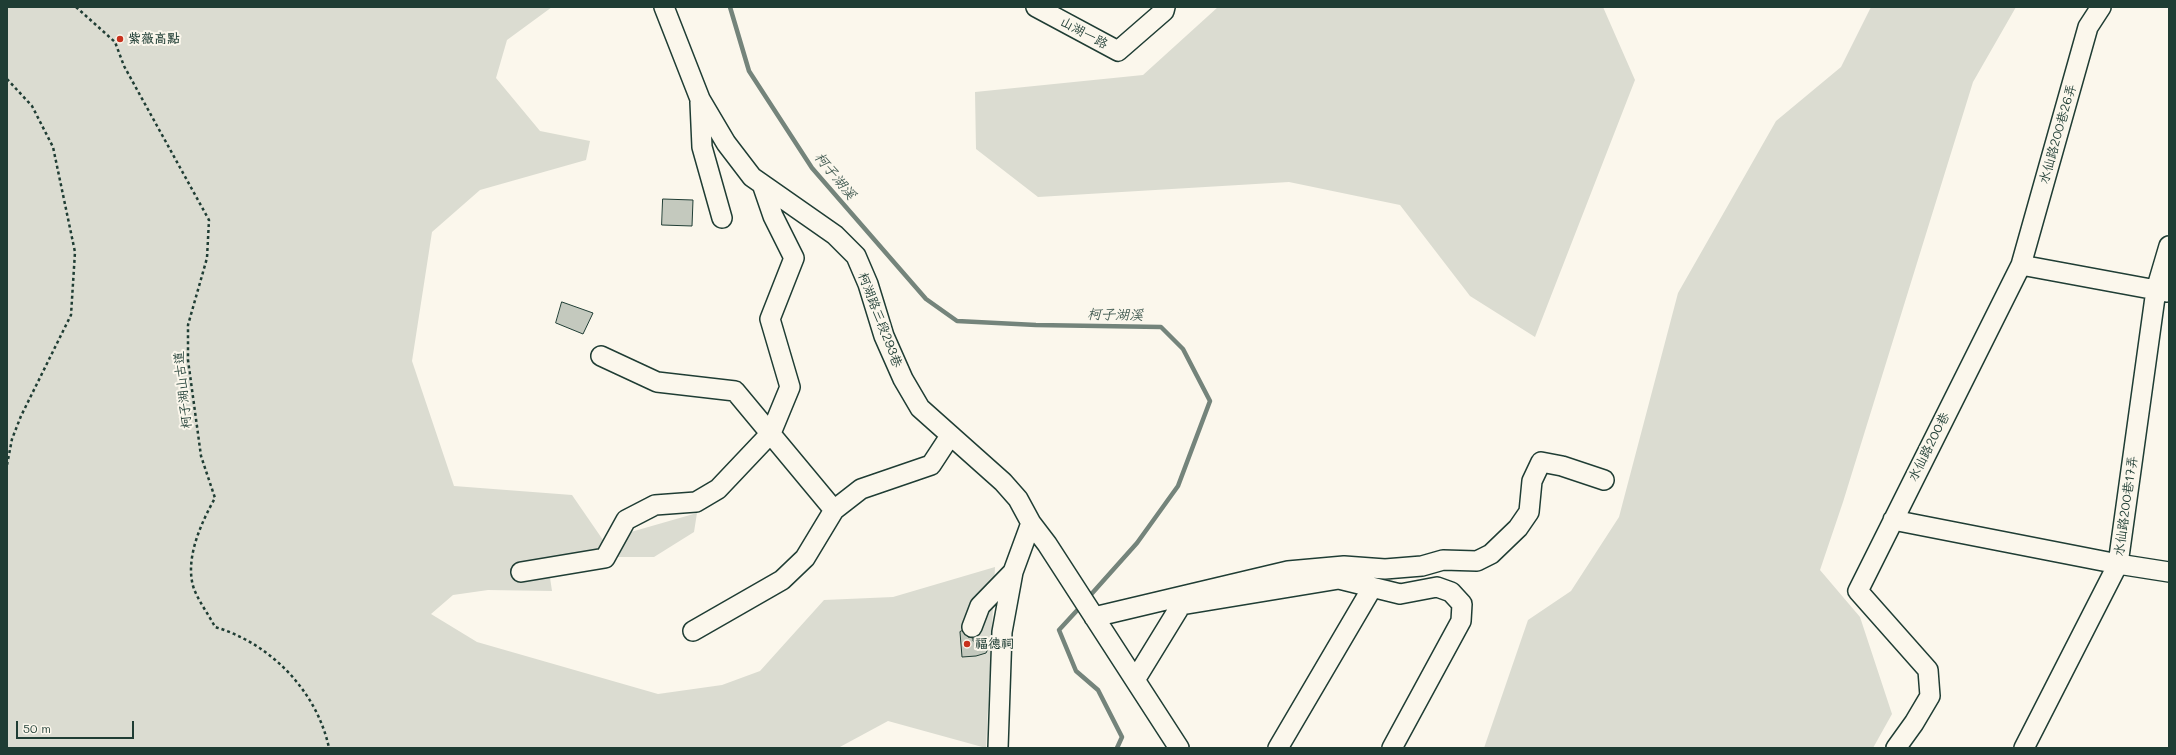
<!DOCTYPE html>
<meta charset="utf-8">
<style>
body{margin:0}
#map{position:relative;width:2176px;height:755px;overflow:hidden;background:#fbf7ec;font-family:Mali,sans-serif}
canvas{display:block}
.frame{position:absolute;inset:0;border:8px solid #1f3d34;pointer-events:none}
.scale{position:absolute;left:16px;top:721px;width:118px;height:18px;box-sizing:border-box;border:2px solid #1f3d34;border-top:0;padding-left:5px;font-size:12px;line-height:14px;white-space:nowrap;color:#1f3d34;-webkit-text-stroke:3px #fbf7ec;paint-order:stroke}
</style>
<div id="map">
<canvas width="2176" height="755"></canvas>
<div class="frame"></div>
<div class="scale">50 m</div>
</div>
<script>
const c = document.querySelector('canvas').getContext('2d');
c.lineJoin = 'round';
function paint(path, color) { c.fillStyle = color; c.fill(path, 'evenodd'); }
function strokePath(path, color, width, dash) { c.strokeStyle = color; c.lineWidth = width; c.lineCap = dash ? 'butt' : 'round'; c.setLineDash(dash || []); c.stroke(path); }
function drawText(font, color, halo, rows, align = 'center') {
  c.font = font + ' Mali,"LXGW WenKai TC",sans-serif'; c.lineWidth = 4; c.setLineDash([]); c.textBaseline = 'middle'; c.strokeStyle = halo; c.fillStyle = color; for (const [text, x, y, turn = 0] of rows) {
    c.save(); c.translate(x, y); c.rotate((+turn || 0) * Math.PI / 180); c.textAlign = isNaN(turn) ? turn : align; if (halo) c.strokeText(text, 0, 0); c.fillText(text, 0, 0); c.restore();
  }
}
const green = new Path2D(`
 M 7,7 L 552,7 L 507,40 L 496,78 L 540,131 L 590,141 L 586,160 L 480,190 L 432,232 L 412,361 L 454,486 L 572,495 L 603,540 L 697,513 L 694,532 L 654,557 L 547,557 L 552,591 L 488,590 L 453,595 L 431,614 L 477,642 L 658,694 L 722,685 L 760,671 L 824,600 L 893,597 L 995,567 L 986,748 L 888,721 L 838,748 L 7,748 Z
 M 1218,7 L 1603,7 L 1635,80 L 1535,337 L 1470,296 L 1400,205 L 1289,182 L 1038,197 L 976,149 L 975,92 L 1143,75 Z
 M 1871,7 L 2016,7 L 1973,82 L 1843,502 L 1820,570 L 1860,617 L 1892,714 L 1873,748 L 1484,748 L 1528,620 L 1571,591 L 1619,517 L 1678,293 L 1776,121 L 1841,67 Z`);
const stream = new Path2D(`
 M 730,7 L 749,71 L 812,168 L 926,299 L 957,321 L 1036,325 L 1161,327 L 1183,349 L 1210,401 L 1178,486 L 1137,543 L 1087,599
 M 1082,605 L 1059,630 L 1076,671 L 1098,690 L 1122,737 L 1117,748`);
const building = new Path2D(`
 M 663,199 L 693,200 L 692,226 L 662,225 Z
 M 562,302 L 593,313 L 583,334 L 556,323 Z
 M 962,631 L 968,637 L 973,638 L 973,641 L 985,641 L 989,647 L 986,653 L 976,656 L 962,657 L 960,632 Z`);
const path = new Path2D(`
 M 76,7 L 115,42 L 124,66 L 209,220 L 207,258 L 188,325 L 188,360 L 201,456 L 215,498 C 201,523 184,560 194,589 C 199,602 209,615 215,627 C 270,643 317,691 329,748
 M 7,79 L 32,106 L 53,147 L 75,252 L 71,315 L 21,416 L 12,439 L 7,465`);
const minor = new Path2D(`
 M 664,7 L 700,99 L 726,143 L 752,177 L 835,235 L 856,256 L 868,284 L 884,336 L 903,379 L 920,408 L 1003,482 L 1018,499 L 1031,523 L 1013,572 L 1002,632 L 998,748
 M 1036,7 L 1118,51 L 1164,11 L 1165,7
 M 700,102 L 702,147 L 722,218
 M 2021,265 L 2167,292
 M 601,356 L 657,382 L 735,391 L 834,510 L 861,489 L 931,465 L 950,436
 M 1893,520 L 2118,564 L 2169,572
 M 1031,523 L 1047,544 L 1179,748
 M 521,572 L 605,558 L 626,520 L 655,505 L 696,502 L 718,489 L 771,433 L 790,387 L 770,319 L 794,258 L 773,216 L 762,184
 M 1094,617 L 1288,571 L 1344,566 L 1385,569 L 1422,566 L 1443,560 L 1477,561 L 1491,554 L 1518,528 L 1529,512 L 1532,481 L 1541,462 L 1562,466 L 1604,480
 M 972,627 L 980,606 L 1013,572
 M 693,631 L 782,580 L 805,558 L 834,510
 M 1135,680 L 1181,605 L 1339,579 L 1400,594 L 1437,587 L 1451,592 L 1462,604 L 1461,621 L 1392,748
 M 1278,748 L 1372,588
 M 1896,748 L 1914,723 L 1930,696 L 1928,670 L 1858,591 L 2021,265 L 2088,27 L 2101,7
 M 2024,748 L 2118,564 L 2156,290 L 2169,246`);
const markers = [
 [120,39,4,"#c8321e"],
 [967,644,4,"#c8321e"]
];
const streetNames = [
 ["山湖一路",1084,33,28],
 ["水仙路200巷26弄",2058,134,-74],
 ["柯湖路三段293巷",880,320,69],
 ["柯子湖山古道",183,390,-96],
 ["水仙路200巷",1929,447,-63],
 ["水仙路200巷17弄",2126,506,-82]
];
const poiNames = [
 ["紫薇高點",128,39],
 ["福德祠",975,644]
];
const waterNames = [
 ["柯子湖溪",835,176,51],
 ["柯子湖溪",1115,315,1]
];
paint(green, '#dbdcd1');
strokePath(stream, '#74847b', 4.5);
paint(building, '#c4c9be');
strokePath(building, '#1f3d34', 1);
strokePath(minor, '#1f3d34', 22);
strokePath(path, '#1f3d34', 2.5, [3, 3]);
strokePath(minor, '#fbf7ec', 19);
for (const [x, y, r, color] of markers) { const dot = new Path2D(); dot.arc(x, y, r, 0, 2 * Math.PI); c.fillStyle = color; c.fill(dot); strokePath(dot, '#fbf7ec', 1.5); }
drawText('13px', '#1f3d34', '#fbf7ec', streetNames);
drawText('bold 13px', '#1f3d34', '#fbf7ec', poiNames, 'left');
drawText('italic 14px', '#425b52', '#fbf7ec', waterNames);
</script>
